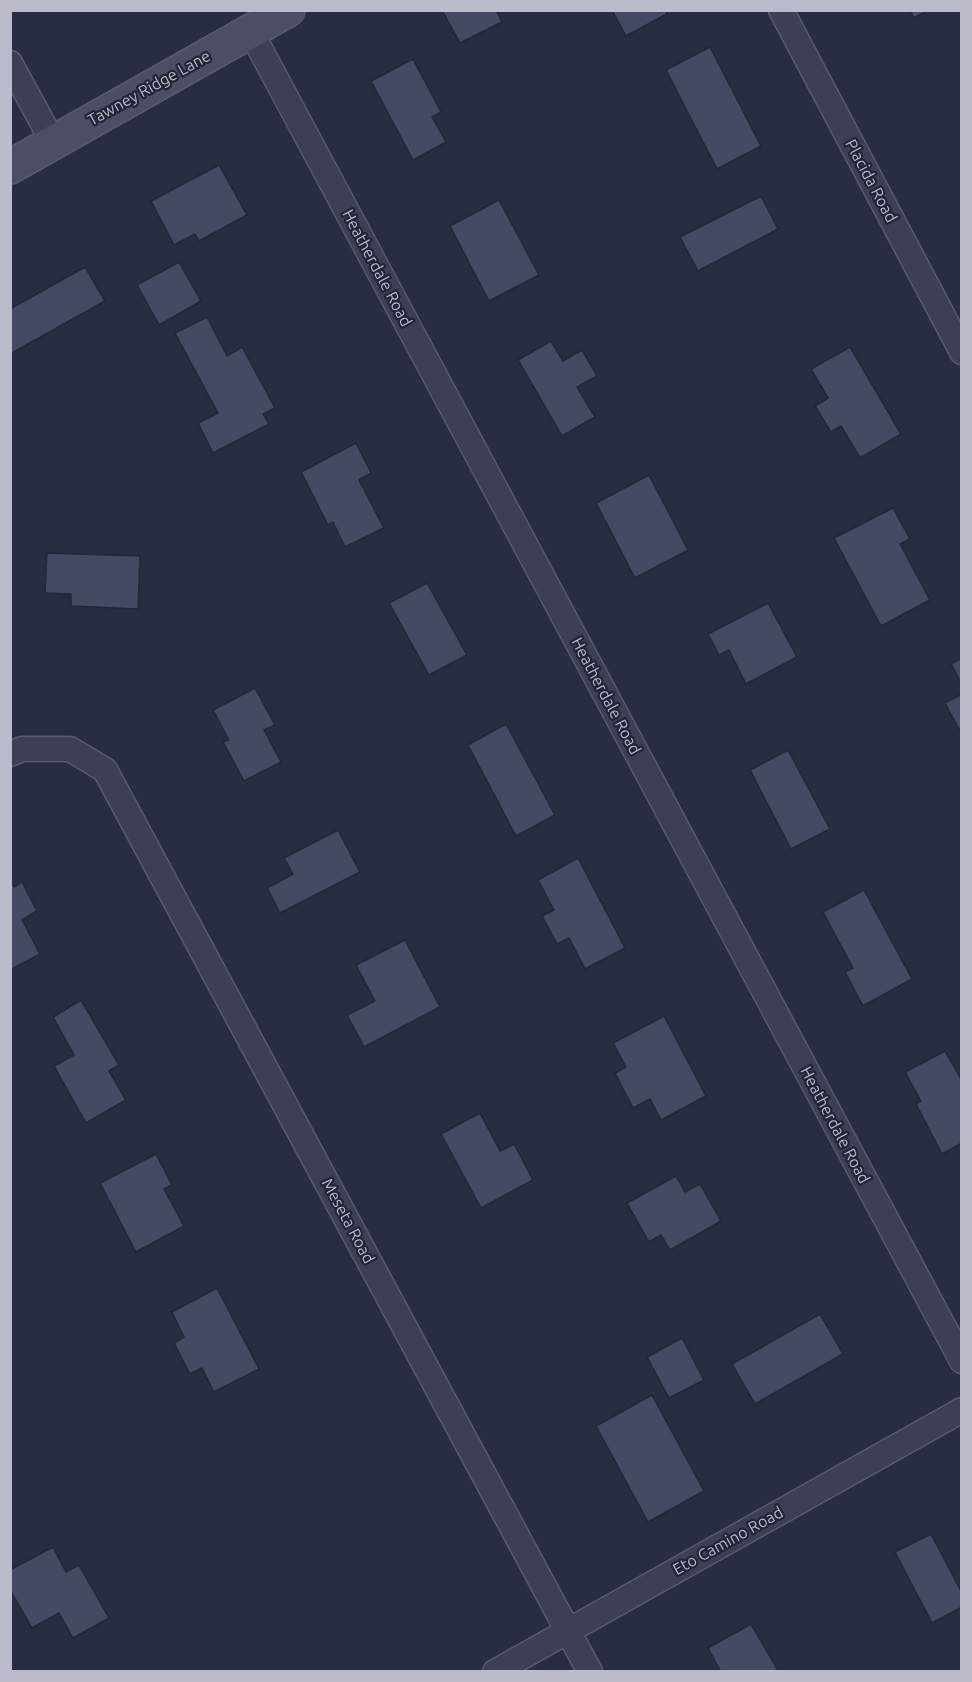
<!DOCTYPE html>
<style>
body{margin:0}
#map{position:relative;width:972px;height:1682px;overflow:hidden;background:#282d42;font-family:Ubuntu,sans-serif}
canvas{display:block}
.frame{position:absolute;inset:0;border:12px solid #babccc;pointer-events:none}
</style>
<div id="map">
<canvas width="972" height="1682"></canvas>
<div class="frame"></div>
</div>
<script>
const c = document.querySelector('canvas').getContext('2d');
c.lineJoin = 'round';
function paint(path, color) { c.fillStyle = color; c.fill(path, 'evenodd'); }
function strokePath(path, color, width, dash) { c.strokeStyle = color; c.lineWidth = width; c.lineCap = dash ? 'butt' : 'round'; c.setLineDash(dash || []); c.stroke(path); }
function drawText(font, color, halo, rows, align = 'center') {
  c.font = font + ' Ubuntu,sans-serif'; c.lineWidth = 4.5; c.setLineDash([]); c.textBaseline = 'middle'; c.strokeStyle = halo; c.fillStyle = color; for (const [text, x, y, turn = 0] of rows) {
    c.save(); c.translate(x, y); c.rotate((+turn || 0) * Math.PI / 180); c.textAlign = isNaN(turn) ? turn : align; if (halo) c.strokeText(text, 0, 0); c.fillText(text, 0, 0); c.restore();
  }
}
const building = new Path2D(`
 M 442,10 L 496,10 L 502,22 L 460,43 Z
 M 612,10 L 665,10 L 667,14 L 626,36 Z
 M 910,10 L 928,10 L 914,18 Z
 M 710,47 L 761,146 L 717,169 L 666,70 Z
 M 413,59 L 441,112 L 432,117 L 446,142 L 413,160 L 371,81 Z
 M 219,165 L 247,215 L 199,241 L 195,234 L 174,245 L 151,201 Z
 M 761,196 L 778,229 L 698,271 L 680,237 Z
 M 499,200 L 539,275 L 489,301 L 450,226 Z
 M 179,262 L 201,301 L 159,325 L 137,285 Z
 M 85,267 L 105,301 L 10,354 L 10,309 Z
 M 207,317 L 227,356 L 242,347 L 275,408 L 263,414 L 269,424 L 213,453 L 198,423 L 218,413 L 175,333 Z
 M 551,341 L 563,361 L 582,350 L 597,376 L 577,387 L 595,417 L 562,436 L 518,360 Z
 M 850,347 L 901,434 L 860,458 L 841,426 L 831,432 L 815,406 L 828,398 L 811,369 Z
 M 356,443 L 371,473 L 359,480 L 384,528 L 345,547 L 333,522 L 328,525 L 301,472 Z
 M 649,475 L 688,550 L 635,578 L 596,503 Z
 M 893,508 L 910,539 L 900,544 L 930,600 L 881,626 L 834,538 Z
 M 47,553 L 140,556 L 138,609 L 71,606 L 71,594 L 45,593 Z
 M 427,583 L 467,655 L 429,675 L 389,603 Z
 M 768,603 L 797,657 L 746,684 L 729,650 L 719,655 L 708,634 Z
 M 962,658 L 962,684 L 951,664 Z
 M 255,688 L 275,725 L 264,730 L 281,762 L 244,781 L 223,742 L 229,740 L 213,710 Z
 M 962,694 L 962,727 L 959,729 L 945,703 Z
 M 506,724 L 555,815 L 516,836 L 468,745 Z
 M 788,750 L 830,829 L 791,849 L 750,770 Z
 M 338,830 L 360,872 L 280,913 L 267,888 L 293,874 L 284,858 Z
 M 578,858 L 625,948 L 585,969 L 569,938 L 557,944 L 542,916 L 554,910 L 538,880 Z
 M 10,880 L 14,887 L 22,882 L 37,911 L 22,920 L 40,954 L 10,970 Z
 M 864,890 L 912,979 L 863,1006 L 845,972 L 853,968 L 823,912 Z
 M 405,940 L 440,1007 L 364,1047 L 347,1015 L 375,1001 L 356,965 Z
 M 81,1000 L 119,1065 L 109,1071 L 126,1100 L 86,1123 L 54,1066 L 74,1055 L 53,1017 Z
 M 664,1016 L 706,1096 L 661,1120 L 650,1099 L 633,1108 L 615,1073 L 626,1067 L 613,1043 Z
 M 945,1051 L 962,1081 L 962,1143 L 942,1154 L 916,1104 L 921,1101 L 905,1072 Z
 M 480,1113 L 500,1151 L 514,1144 L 533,1180 L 481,1208 L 441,1134 Z
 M 156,1154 L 172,1185 L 164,1189 L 184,1226 L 136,1252 L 100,1183 Z
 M 676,1176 L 685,1192 L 700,1184 L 721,1221 L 670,1250 L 661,1235 L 649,1242 L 627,1203 Z
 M 217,1288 L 259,1369 L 214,1392 L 202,1368 L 190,1374 L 174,1343 L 184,1337 L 172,1312 Z
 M 820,1314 L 843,1354 L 755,1404 L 732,1364 Z
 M 682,1338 L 704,1380 L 669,1398 L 647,1357 Z
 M 652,1395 L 704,1491 L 648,1522 L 596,1426 Z
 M 931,1534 L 962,1593 L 962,1607 L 932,1623 L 895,1552 Z
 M 53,1547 L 66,1572 L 79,1565 L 109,1618 L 73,1638 L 59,1613 L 32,1628 L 10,1590 L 10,1570 Z
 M 751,1624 L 779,1672 L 721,1672 L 708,1648 Z`);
const street = new Path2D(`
 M 781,10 L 962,352
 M 251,32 L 962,1361
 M 10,63 L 53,142
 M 10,754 L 22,749 L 70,749 L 105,770 L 590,1672
 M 495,1672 L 962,1410`);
const secondary = new Path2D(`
 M 10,167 L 288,10`);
const streetNames = [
 ["Tawney Ridge Lane",149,88,-29],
 ["Placida Road",871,181,62],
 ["Heatherdale Road",377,268,62],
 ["Heatherdale Road",606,696,62],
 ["Heatherdale Road",835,1125,62],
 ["Meseta Road",348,1221,62],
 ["Eto Camino Road",728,1541,-29]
];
paint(building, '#454a62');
strokePath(building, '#232739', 1.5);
strokePath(street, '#585b6c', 27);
strokePath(secondary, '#585b6c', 36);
strokePath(street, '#3d4052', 24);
strokePath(secondary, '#4b4e65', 33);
drawText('16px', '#babccc', '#212537', streetNames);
</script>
